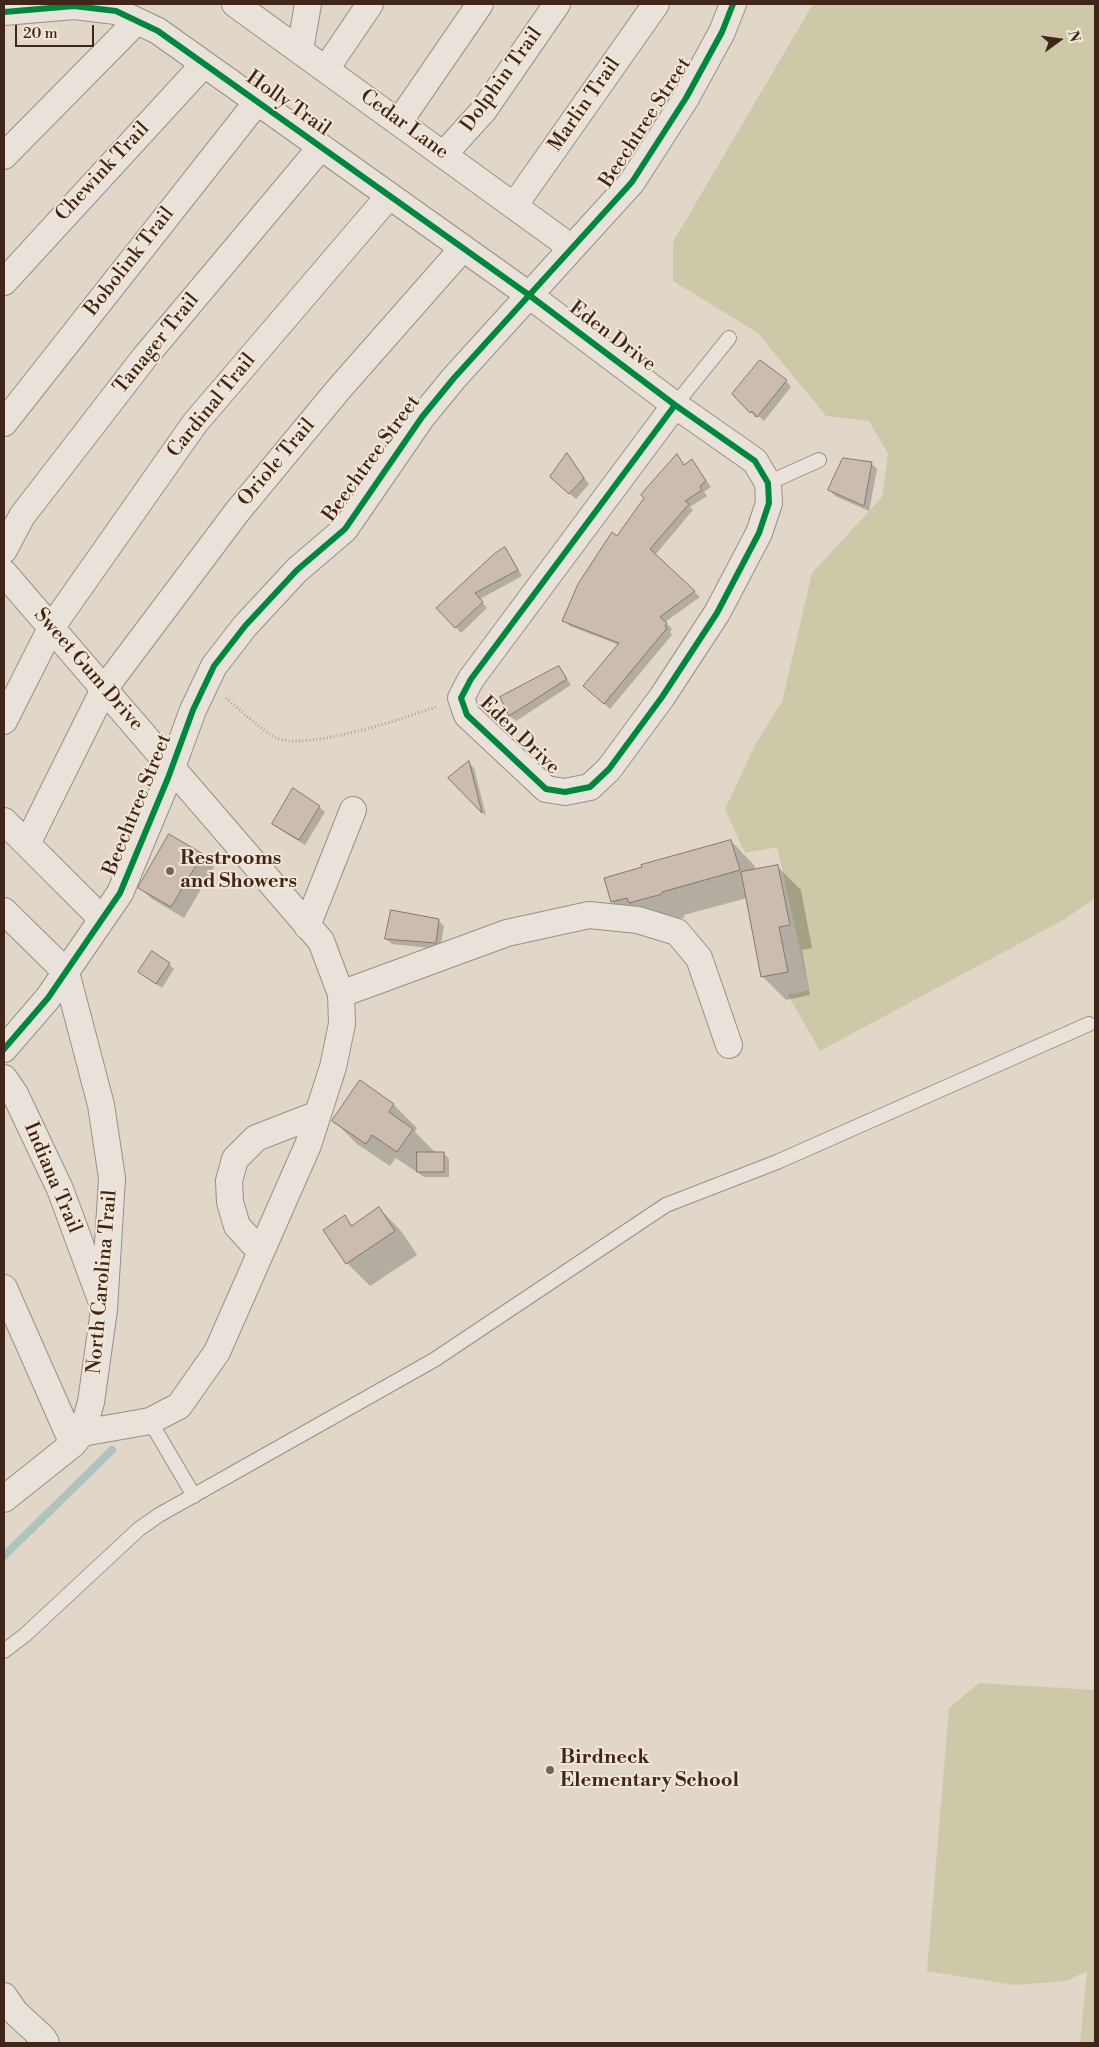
<!DOCTYPE html>
<style>
body{margin:0}
#map{position:relative;width:1099px;height:2047px;overflow:hidden;background:#e0d7c8;font-family:"Libre Bodoni",serif}
canvas{display:block}
.frame{position:absolute;inset:0;border:5px solid #40261a;pointer-events:none}
.north{position:absolute;left:1034px;top:15px;width:50px;height:50px;-webkit-text-stroke:4px #f2e6d5;paint-order:stroke;rotate:76deg;font-size:14px;font-weight:700;line-height:20px;text-align:center;color:#40261a}
.north::after{content:'';display:block;margin:auto;width:18px;height:22px;background:#40261a;clip-path:polygon(50% 0,100% 100%,50% 72%,0 100%)}
.scale{position:absolute;left:15px;top:25px;width:79px;height:22px;box-sizing:border-box;border:2px solid #40261a;border-top:0;padding-left:6px;font-size:15px;line-height:18px;white-space:nowrap;color:#40261a;-webkit-text-stroke:4px #f2e6d5;paint-order:stroke}
</style>
<div id="map">
<canvas width="1099" height="2047"></canvas>
<div class="frame"></div>
<div class="north">N</div>
<div class="scale">20 m</div>
</div>
<script>
const c = document.querySelector('canvas').getContext('2d');
c.lineJoin = 'round';
function paint(path, color) { c.fillStyle = color; c.fill(path, 'evenodd'); }
function strokePath(path, color, width, dash) { c.strokeStyle = color; c.lineWidth = width; c.lineCap = dash ? 'butt' : 'round'; c.setLineDash(dash || []); c.stroke(path); }
function drawText(font, color, halo, rows, align = 'center') {
  c.font = font + ' "Libre Bodoni",serif'; c.lineWidth = 4; c.setLineDash([]); c.textBaseline = 'middle'; c.strokeStyle = halo; c.fillStyle = color; for (const [text, x, y, turn = 0] of rows) {
    c.save(); c.translate(x, y); c.rotate((+turn || 0) * Math.PI / 180); c.textAlign = isNaN(turn) ? turn : align; if (halo) c.strokeText(text, 0, 0); c.fillText(text, 0, 0); c.restore();
  }
}
const green = new Path2D(`
 M 813,4 L 1095,4 L 1095,898 L 1065,919 L 820,1051 L 788,995 L 809,990 L 777,847 L 745,853 L 725,809 L 756,743 L 782,702 L 812,573 L 882,497 L 888,454 L 869,421 L 826,416 L 758,333 L 673,281 L 673,242 Z
 M 979,1683 L 1095,1690 L 1095,2043 L 1080,2043 L 1087,1971 L 1066,1981 L 1014,1985 L 927,1971 L 949,1708 Z`);
const shadow = new Path2D(`
 M 786,381 L 791,387 L 764,421 L 758,416 L 756,418 L 734,394 Z
 M 567,455 L 589,484 L 576,499 L 557,483 Z
 M 677,456 L 685,466 L 692,461 L 711,487 L 704,492 L 707,496 L 690,507 L 693,510 L 655,555 L 700,597 L 665,622 L 672,629 L 670,632 L 672,635 L 610,709 L 590,691 L 619,645 L 570,626 L 564,620 L 617,538 Z
 M 871,463 L 877,469 L 869,511 L 835,496 L 830,490 Z
 M 504,549 L 510,555 L 522,576 L 480,599 L 487,608 L 461,633 L 438,608 Z
 M 559,667 L 571,685 L 516,721 L 510,716 L 502,697 Z
 M 469,763 L 474,768 L 486,816 L 450,778 Z
 M 319,807 L 325,812 L 305,845 L 279,829 L 274,823 Z
 M 731,841 L 754,865 L 756,870 L 777,866 L 801,890 L 812,948 L 802,950 L 810,995 L 786,1000 L 762,976 L 747,898 L 684,915 L 685,917 L 653,926 L 636,925 L 612,902 Z
 M 202,855 L 214,867 L 184,918 L 152,899 L 140,888 Z
 M 438,920 L 444,926 L 440,949 L 392,944 L 386,939 Z
 M 169,964 L 174,969 L 162,988 L 140,972 Z
 M 360,1082 L 394,1105 L 417,1128 L 415,1132 L 436,1153 L 444,1153 L 449,1159 L 449,1177 L 424,1177 L 396,1158 L 390,1166 L 357,1144 L 334,1121 Z
 M 379,1208 L 402,1232 L 417,1255 L 370,1286 L 347,1263 L 344,1217 L 353,1226 Z`);
const stream = new Path2D(`
 M 4,1556 L 112,1450`);
const building = new Path2D(`
 M 760,360 L 787,380 L 757,417 L 752,411 L 750,413 L 732,394 Z
 M 567,453 L 584,478 L 569,494 L 550,477 Z
 M 677,454 L 684,465 L 692,459 L 706,481 L 700,486 L 702,490 L 685,501 L 689,504 L 650,549 L 695,591 L 660,617 L 667,623 L 665,626 L 667,628 L 604,704 L 583,686 L 619,643 L 562,621 L 578,584 L 612,532 L 617,536 L 644,498 L 641,495 Z
 M 843,458 L 872,462 L 864,506 L 828,490 Z
 M 505,547 L 518,570 L 475,593 L 483,602 L 455,628 L 436,608 L 494,554 Z
 M 559,666 L 567,679 L 509,716 L 500,697 Z
 M 469,761 L 482,813 L 448,778 Z
 M 293,788 L 320,806 L 299,840 L 272,824 Z
 M 169,834 L 203,854 L 171,907 L 138,888 Z
 M 731,840 L 740,870 L 662,892 L 662,894 L 629,903 L 627,898 L 611,902 L 604,878 L 642,867 L 641,865 Z
 M 778,865 L 790,925 L 779,927 L 788,972 L 761,977 L 741,872 Z
 M 391,910 L 439,919 L 436,943 L 385,939 Z
 M 152,951 L 170,963 L 156,984 L 138,972 Z
 M 360,1080 L 394,1104 L 389,1112 L 413,1129 L 397,1152 L 372,1135 L 366,1144 L 332,1121 Z
 M 417,1152 L 444,1152 L 444,1172 L 417,1172 Z
 M 379,1207 L 395,1231 L 346,1264 L 323,1230 L 345,1215 L 351,1226 Z`);
const path = new Path2D(`
 M 226,698 C 239,709 263,732 277,738 C 308,751 404,718 436,707`);
const service = new Path2D(`
 M 675,405 L 729,338
 M 768,483 L 819,460
 M 150,1421 L 194,1496
 M 4,1651 L 25,1635 L 139,1529 L 159,1515 L 434,1360 L 666,1205 L 777,1162 L 1089,1024`);
const minor = new Path2D(`
 M 235,4 L 572,248
 M 4,12 L 74,6 L 116,11 L 158,31 L 529,295 L 675,405 L 755,461 L 768,483 L 769,503 L 759,533 L 717,613 L 662,697 L 609,769 L 590,787 L 565,792 L 546,789 L 467,715 L 461,698 L 471,679 L 675,405
 M 300,50 L 308,4
 M 326,69 L 370,4
 M 399,122 L 480,4
 M 444,154 L 484,110 L 557,4
 M 4,156 L 137,21
 M 514,206 L 656,4
 M 4,282 L 204,64
 M 4,423 L 257,102
 M 4,550 L 22,516 L 144,358 L 321,147
 M 4,573 L 321,941 L 341,994 L 342,1024 L 333,1067 L 308,1145 L 217,1352 L 179,1406 L 150,1421 L 82,1433
 M 4,721 L 51,628 L 195,423 L 389,196
 M 4,821 L 102,919
 M 27,844 L 104,689 L 237,512 L 338,390 L 463,248
 M 4,911 L 66,972 L 101,1105 L 112,1178 L 104,1310 L 91,1402 L 82,1433 L 73,1444 L 4,1499
 M 307,926 L 353,810
 M 341,994 L 507,933 L 589,915 L 638,920 L 677,932 L 699,958 L 729,1045
 M 4,1049 L 48,998 L 120,893 L 168,778 L 193,710 L 214,666 L 245,626 L 297,570 L 345,529 L 422,417 L 454,378 L 632,182 L 686,98 L 722,32 L 733,4
 M 4,1078 L 15,1094 L 60,1189 L 101,1300
 M 261,1252 L 237,1226 L 230,1202 L 229,1181 L 235,1159 L 256,1138 L 318,1114
 M 4,1288 L 73,1444
 M 4,1996 L 15,2012 L 43,2038 L 46,2043`);
const cycleway = new Path2D(`
 M 4,12 L 74,6 L 116,11 L 158,31 L 529,295 L 675,405 L 755,461 L 768,483 L 769,503 L 759,533 L 717,613 L 662,697 L 609,769 L 590,787 L 565,792 L 546,789 L 467,715 L 461,698 L 471,679 L 675,405
 M 4,1049 L 48,998 L 120,893 L 168,778 L 193,710 L 214,666 L 245,626 L 297,570 L 345,529 L 422,417 L 454,378 L 632,182 L 686,98 L 722,32 L 733,4`);
const markers = [
 [170,871,5,"#786457"],
 [550,1770,5,"#786457"]
];
const streetNames = [
 ["Dolphin Trail",502,80,-54],
 ["Holly Trail",288,104,35],
 ["Marlin Trail",585,105,-55],
 ["Beechtree Street",646,123,-57],
 ["Cedar Lane",404,125,36],
 ["Chewink Trail",103,172,-47],
 ["Bobolink Trail",130,262,-52],
 ["Eden Drive",612,337,37],
 ["Tanager Trail",157,344,-51],
 ["Cardinal Trail",212,406,-51],
 ["Beechtree Street",372,459,-54],
 ["Oriole Trail",277,463,-50],
 ["Sweet Gum Drive",88,670,49],
 ["Eden Drive",519,736,44],
 ["Beechtree Street",138,805,-68],
 ["Indiana Trail",52,1178,67],
 ["North Carolina Trail",103,1282,-85]
];
const poiNames = [
 ["Restrooms",180,859],
 ["and Showers",180,882],
 ["Birdneck",560,1758],
 ["Elementary School",560,1781]
];
paint(green, '#cdc9a8');
paint(shadow, '#0003');
strokePath(stream, '#afc2be', 8);
paint(building, '#ccbcb0');
strokePath(building, '#81786f', 1);
strokePath(service, '#989086', 16);
strokePath(minor, '#989086', 28);
strokePath(path, '#aaa39d', 3, [1, 2.5]);
strokePath(service, '#e8e2db', 14);
strokePath(minor, '#e8e2db', 26);
strokePath(cycleway, '#00873e', 6);
for (const [x, y, r, color] of markers) { const dot = new Path2D(); dot.arc(x, y, r, 0, 2 * Math.PI); c.fillStyle = color; c.fill(dot); strokePath(dot, '#f2e6d5', 2); }
drawText('20px', '#40261a', '#f2e6d5', streetNames);
drawText('bold 20px', '#40261a', '#f2e6d5', poiNames, 'left');
</script>
